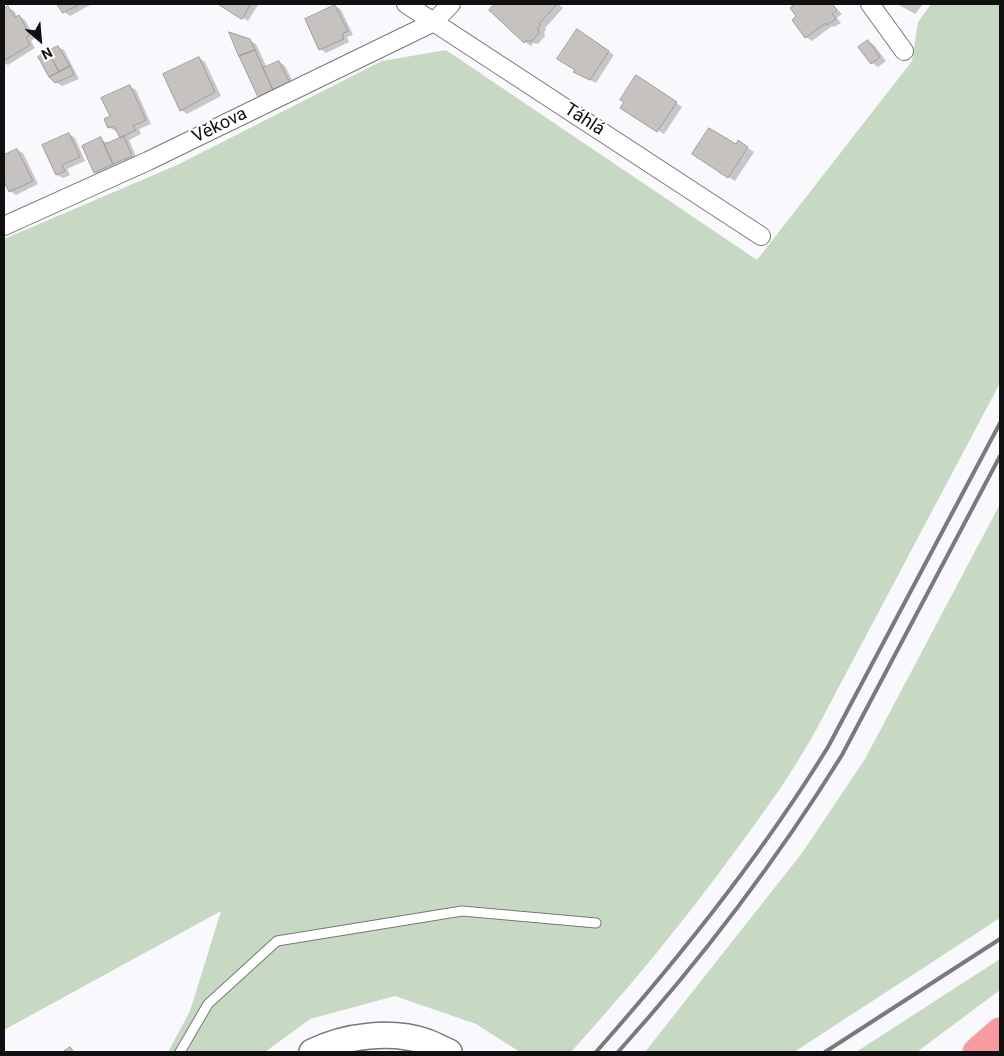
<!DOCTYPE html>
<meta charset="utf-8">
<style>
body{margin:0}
#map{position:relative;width:1004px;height:1056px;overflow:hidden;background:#f9f9fd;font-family:Roboto,sans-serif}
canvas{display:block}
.frame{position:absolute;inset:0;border:5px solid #101011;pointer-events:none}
.north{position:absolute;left:15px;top:15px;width:50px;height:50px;-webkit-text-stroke:4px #fff;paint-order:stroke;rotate:153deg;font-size:14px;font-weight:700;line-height:20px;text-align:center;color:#101011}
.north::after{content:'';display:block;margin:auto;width:18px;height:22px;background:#101011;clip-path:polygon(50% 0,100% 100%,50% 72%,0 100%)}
</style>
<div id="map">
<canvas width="1004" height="1056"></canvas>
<div class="frame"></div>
<div class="north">N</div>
</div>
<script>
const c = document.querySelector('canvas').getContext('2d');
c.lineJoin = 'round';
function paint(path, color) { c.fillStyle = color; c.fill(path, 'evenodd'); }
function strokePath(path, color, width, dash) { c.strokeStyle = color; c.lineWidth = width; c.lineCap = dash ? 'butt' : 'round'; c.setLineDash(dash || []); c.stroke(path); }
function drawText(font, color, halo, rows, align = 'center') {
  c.font = font + ' Roboto,sans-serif'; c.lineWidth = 4; c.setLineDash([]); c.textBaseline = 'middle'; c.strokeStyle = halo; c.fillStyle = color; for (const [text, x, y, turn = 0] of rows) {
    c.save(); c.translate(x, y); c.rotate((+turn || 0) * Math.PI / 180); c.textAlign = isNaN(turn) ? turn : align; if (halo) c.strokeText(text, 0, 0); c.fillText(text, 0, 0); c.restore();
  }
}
const green = new Path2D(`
 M 931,4 L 1000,4 L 1000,383 L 816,730 C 793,772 765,811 736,850 C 685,920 630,987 571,1052 L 520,1052 L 476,1024 L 395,996 L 310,1019 L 265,1052 L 168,1052 L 190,1011 L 221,911 L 4,1030 L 4,239 L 177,165 L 382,61 L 446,50 L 757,260 L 912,61 L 918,22 Z
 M 1000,504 L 1000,918 L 794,1052 L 645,1052 L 802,853 L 865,759 Z
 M 1000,959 L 1000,990 L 917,1052 L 856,1052 Z`);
const shadow = new Path2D(`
 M 59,4 L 92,4 L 70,16 L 64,12 Z
 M 220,4 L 257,4 L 258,5 L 248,21 Z
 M 497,4 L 558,4 L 563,8 L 545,28 L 546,30 L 544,32 L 545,36 L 538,44 L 533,43 L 531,46 L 525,42 L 491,10 Z
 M 793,4 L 832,4 L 842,14 L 837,18 L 841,23 L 834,27 L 832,26 L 812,41 L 806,37 L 793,8 Z
 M 897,4 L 923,4 L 915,14 Z
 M 335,6 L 341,10 L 353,35 L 347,37 L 349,42 L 326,53 L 320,49 Z
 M 8,8 L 14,11 L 18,17 L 19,16 L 25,20 L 35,38 L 31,41 L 35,48 L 8,65 L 4,63 L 4,10 Z
 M 583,34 L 614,55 L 596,83 L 575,72 Z
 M 249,40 L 256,44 L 267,68 L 279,62 L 285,66 L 295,86 L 265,100 L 259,96 Z
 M 868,41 L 874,45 L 886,61 L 878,67 L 872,63 Z
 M 58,47 L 64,50 L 79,79 L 62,86 L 56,82 Z
 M 199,58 L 205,62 L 221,96 L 187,114 L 181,110 Z
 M 643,80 L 682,107 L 664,134 L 622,108 Z
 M 129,86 L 136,90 L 151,124 L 139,129 L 141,134 L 129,140 L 137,159 L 108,179 L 95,172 L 100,139 L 110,144 L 121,139 L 117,130 L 115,131 L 109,127 L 111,117 Z
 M 69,134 L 75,138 L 85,161 L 67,169 L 70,175 L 63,178 L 57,175 Z
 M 738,142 L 754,152 L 735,181 L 693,154 L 736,146 Z
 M 17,150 L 23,153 L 38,184 L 16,195 L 10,191 L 4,178 L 4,156 Z`);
const building = new Path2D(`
 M 57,4 L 80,4 L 63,13 Z
 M 218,4 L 251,4 L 242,19 Z
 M 495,4 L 557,4 L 539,24 L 541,25 L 538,28 L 539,33 L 532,41 L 526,41 L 524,43 L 489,10 Z
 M 792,4 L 832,4 L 837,10 L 832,14 L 836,19 L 827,25 L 826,23 L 805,38 L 792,20 L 796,16 L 790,8 L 792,7 Z
 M 335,5 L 348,31 L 342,34 L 344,39 L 319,50 L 305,19 Z
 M 8,6 L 15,18 L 19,15 L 30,35 L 26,37 L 30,45 L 4,61 L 4,9 Z
 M 577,29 L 609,51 L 590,80 L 573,72 L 575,70 L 557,59 Z
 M 229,32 L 250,39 L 255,50 L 239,56 Z
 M 868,40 L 880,57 L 871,64 L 858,47 Z
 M 58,46 L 70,66 L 59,72 L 48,51 Z
 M 255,50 L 273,90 L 258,97 L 239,56 Z
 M 48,51 L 59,72 L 49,77 L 38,57 Z
 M 199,57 L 215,92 L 180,111 L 163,74 Z
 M 279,61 L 290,83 L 273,90 L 263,68 Z
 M 70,66 L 74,75 L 55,83 L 49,77 Z
 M 636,75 L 677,102 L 657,132 L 620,108 L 624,102 L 620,100 Z
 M 130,85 L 146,120 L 133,126 L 136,130 L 120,138 L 114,126 L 108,128 L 104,119 L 110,116 L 101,98 Z
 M 709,128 L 736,144 L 738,140 L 748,147 L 728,178 L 692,154 Z
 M 69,133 L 80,157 L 62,165 L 65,171 L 56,175 L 42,145 Z
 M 124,136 L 132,156 L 113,164 L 104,145 Z
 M 101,137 L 113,164 L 94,173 L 82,146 Z
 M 17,149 L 33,181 L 9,192 L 4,181 L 4,155 Z
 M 70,1047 L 74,1052 L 63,1052 Z`);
const lane = new Path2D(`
 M 180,1052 L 208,1004 L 277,941 L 462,911 L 596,923`);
const street = new Path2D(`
 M 406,4 L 761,236
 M 870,4 L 904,51
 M 4,226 L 148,161 L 434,22 L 451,4`);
const secondary = new Path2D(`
 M 312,1052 C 346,1035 392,1030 427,1042 C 435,1045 442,1049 449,1052`);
const highway = new Path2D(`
 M 977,1052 L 1000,1032`);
const rail = new Path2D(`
 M 596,1052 C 681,956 761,856 828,747 L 1000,423
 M 618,1052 C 701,960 777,860 842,755 L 1000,456
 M 825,1052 L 1000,939`);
const streetNames = [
 ["Táhlá",584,120,33],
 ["Věkova",220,126,-26]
];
paint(green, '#c7d9c2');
paint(shadow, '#0003');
paint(building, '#c5c2bf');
strokePath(building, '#9f9c9a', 1);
strokePath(lane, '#77787b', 11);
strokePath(street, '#77787b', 20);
strokePath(secondary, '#77787b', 28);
strokePath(highway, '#d4d4d4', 30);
strokePath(lane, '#fff', 9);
strokePath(street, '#fff', 18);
strokePath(secondary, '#fff', 25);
strokePath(highway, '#f69a9f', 28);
strokePath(rail, '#7a7a7c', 4);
drawText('18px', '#101011', '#fff', streetNames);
</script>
